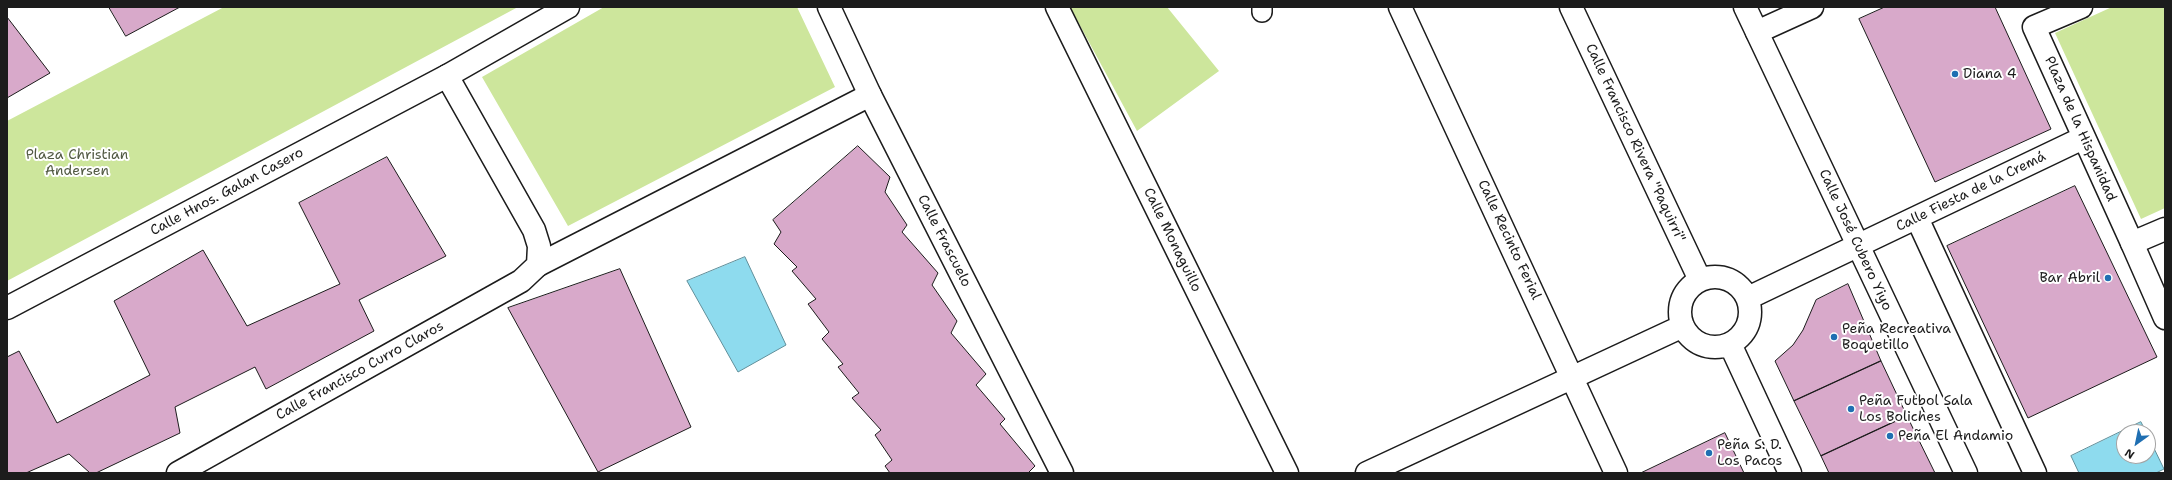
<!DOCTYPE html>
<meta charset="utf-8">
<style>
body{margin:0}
#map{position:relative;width:2172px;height:480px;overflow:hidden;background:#fff;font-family:"Shantell Sans",sans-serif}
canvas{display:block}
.frame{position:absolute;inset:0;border:8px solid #1c1c1c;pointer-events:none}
.north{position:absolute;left:2116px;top:424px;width:40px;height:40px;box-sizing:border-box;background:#fff;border:1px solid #a4a4a4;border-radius:50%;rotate:213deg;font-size:11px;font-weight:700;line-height:16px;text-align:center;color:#1c1c1c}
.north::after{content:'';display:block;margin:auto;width:14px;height:18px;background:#1f6fb2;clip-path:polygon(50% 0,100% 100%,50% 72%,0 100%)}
</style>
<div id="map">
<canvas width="2172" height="480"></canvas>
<div class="frame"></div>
<div class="north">N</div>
</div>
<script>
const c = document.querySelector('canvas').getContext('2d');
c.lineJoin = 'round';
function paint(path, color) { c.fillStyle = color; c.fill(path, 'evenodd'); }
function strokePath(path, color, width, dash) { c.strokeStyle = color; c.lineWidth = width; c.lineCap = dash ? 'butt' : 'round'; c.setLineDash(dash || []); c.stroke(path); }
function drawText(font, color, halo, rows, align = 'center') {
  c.font = font + ' "Shantell Sans",sans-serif'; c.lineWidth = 4; c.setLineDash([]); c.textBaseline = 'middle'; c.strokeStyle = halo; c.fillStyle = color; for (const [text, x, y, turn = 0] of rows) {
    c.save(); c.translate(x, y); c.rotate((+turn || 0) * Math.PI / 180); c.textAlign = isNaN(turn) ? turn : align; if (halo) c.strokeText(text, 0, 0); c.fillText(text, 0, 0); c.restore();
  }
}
const green = new Path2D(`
 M 224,7 L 518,7 L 7,281 L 7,121 Z
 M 604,7 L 797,7 L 835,87 L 568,226 L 482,77 Z
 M 1070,7 L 1167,7 L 1219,71 L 1137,131 Z
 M 2112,7 L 2165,7 L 2165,208 L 2141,219 L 2055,33 Z`);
const water = new Path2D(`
 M 745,257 L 786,345 L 738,372 L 687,281 Z
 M 2141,422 L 2146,432 L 2124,432 L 2124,456 L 2148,456 L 2148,436 L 2164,469 L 2156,473 L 2079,473 L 2071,456 Z`);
const building = new Path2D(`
 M 109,7 L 180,7 L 126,36 Z
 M 1885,7 L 1995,7 L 2051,129 L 1935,182 L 1859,19 Z
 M 7,17 L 50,73 L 7,98 Z
 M 858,146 L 890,177 L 885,192 L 907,225 L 902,232 L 938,273 L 932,285 L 957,321 L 951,333 L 986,374 L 976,385 L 1005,419 L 1000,424 L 1035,466 L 1028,473 L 890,473 L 885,466 L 892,460 L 875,435 L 881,430 L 852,398 L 859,393 L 838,367 L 843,364 L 822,339 L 829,332 L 808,304 L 816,299 L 792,271 L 797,267 L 774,244 L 781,232 L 773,220 Z
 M 387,157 L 446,256 L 359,300 L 374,331 L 266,389 L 255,367 L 175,407 L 180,433 L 96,473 L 90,473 L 69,454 L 26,473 L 7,473 L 7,357 L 19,351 L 57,423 L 150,375 L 114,301 L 203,250 L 247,326 L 340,284 L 299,203 Z
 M 2075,186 L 2157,357 L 2028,418 L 1947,246 Z
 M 620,269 L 691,427 L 598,472 L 508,308 Z
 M 1848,284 L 1881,361 L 1794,401 L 1775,361 L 1793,345 L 1803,330 L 1816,300 Z
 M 1881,361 L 1907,416 L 1821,456 L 1794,401 Z
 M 1907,416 L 1935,473 L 1829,473 L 1821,456 Z
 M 1725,433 L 1744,473 L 1641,473 Z`);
const service = new Path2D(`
 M 1262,7 L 1262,12`);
const pedestrian = new Path2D(`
 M 1757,32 L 1812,7
 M 447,76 L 568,7
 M 2132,243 L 2165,318
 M 538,265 L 870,95`);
const minor = new Path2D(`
 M 829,7 L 870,95 L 1062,473
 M 1057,7 L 1287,473
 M 1400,7 L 1616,473
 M 1571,7 L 1700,280
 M 1745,7 L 1966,473
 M 2081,7 L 2034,27 L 2132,243 L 2165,229
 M 1917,218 L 2035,473
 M1680 312a35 35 0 1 1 70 0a35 35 0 1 1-70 0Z
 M 1748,298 L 2083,138
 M 7,308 L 447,76 L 534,230 L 539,246 L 538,265 L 521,281 L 178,473
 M 1730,344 L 1790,473
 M 1367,473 L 1683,326`);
const markers = [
 [1955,74,4,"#1f6fb2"],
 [2108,278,4,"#1f6fb2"],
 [1834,337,4,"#1f6fb2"],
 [1851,409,4,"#1f6fb2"],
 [1890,436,4,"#1f6fb2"],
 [1709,453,4,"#1f6fb2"]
];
const poiNames = [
 ["Diana 4",1963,74],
 ["Bar Abril",2100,278,"right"],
 ["Peña Recreativa",1842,329],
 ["Boquetillo",1842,345],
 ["Peña Futbol Sala",1859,401],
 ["Los Boliches",1859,417],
 ["Peña El Andamio",1898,436],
 ["Peña S. D.",1717,445],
 ["Los Pacos",1717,461]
];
const streetNames = [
 ["Plaza de la Hispanidad",2080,129,66],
 ["Calle Francisco Rivera \"Paquirri\"",1635,143,65],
 ["Calle Hnos. Galan Casero",227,192,-28],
 ["Calle Fiesta de la Cremá",1971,192,-26],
 ["Calle Monaguillo",1172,240,64],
 ["Calle Recinto Ferial",1509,240,65],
 ["Calle José Cubero Yiyo",1855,240,65],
 ["Calle Frascuelo",944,241,63],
 ["Calle Francisco Curro Claros",360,371,-29]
];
const parkNames = [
 ["Plaza Christian",77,155],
 ["Andersen",77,171]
];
paint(green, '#cde69c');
paint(water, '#8edbee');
strokePath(water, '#608f9a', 1);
paint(building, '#d8a9ca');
strokePath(building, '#1c1c1c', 1);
strokePath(service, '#1c1c1c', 22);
strokePath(pedestrian, '#1c1c1c', 25);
strokePath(minor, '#1c1c1c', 25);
strokePath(service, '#fff', 19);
strokePath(pedestrian, '#fff', 22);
strokePath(minor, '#fff', 22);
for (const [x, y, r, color] of markers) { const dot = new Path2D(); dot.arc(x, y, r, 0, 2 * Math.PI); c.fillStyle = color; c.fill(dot); strokePath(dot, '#fff', 1.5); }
drawText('14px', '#1c1c1c', '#fff', poiNames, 'left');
drawText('14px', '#1c1c1c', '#fff', streetNames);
drawText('14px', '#515942', '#fff', parkNames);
</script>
